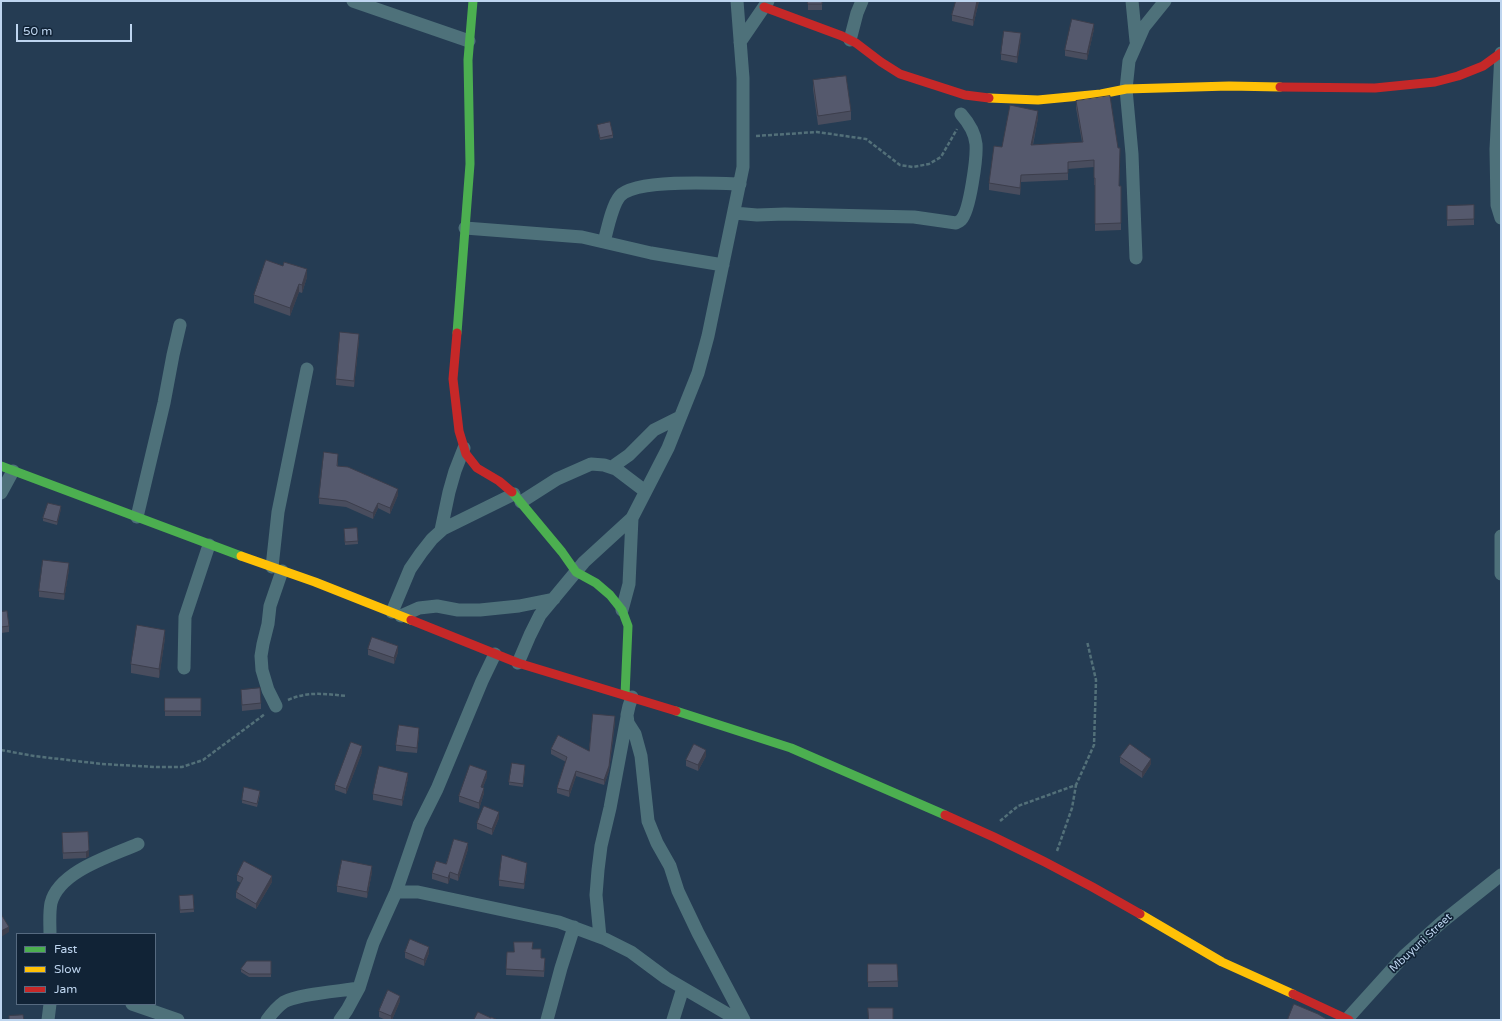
<!DOCTYPE html>
<style>
body{margin:0}
#map{position:relative;width:1502px;height:1021px;overflow:hidden;background:#253c53;font-family:"Varela Round",sans-serif}
canvas{display:block}
.frame{position:absolute;inset:0;border:2px solid #bed5ef;pointer-events:none}
.legend{position:absolute;left:16px;top:933px;width:140px;height:72px;box-sizing:border-box;background:#112336;border:1px solid #566a80;margin:0;padding:5px 7px;list-style:none;font-size:12px;color:#bed5ef}
.legend li{display:flex;align-items:center;gap:8px;height:20px}
.legend b{width:20px;border:1px solid #566a80}
.scale{position:absolute;left:16px;top:24px;width:116px;height:18px;box-sizing:border-box;border:2px solid #bed5ef;border-top:0;padding-left:5px;font-size:12px;line-height:14px;white-space:nowrap;color:#bed5ef;-webkit-text-stroke:3px #112336;paint-order:stroke}
</style>
<div id="map">
<canvas width="1502" height="1021"></canvas>
<div class="frame"></div>
<ul class="legend">
<li><b style="height:5px;background:#4caf50"></b>Fast</li>
<li><b style="height:5px;background:#ffc107"></b>Slow</li>
<li><b style="height:5px;background:#c62828"></b>Jam</li>
</ul>
<div class="scale">50 m</div>
</div>
<script>
const c = document.querySelector('canvas').getContext('2d');
c.lineJoin = 'round';
function strokePath(path, color, width, dash) { c.strokeStyle = color; c.lineWidth = width; c.lineCap = dash ? 'butt' : 'round'; c.setLineDash(dash || []); c.stroke(path); }
function paint(path, color) { c.fillStyle = color; c.fill(path, 'evenodd'); }
function drawText(font, color, halo, rows, align = 'center') {
  c.font = font + ' "Varela Round",sans-serif'; c.lineWidth = 3.5; c.setLineDash([]); c.textBaseline = 'middle'; c.strokeStyle = halo; c.fillStyle = color; for (const [text, x, y, turn = 0] of rows) {
    c.save(); c.translate(x, y); c.rotate((+turn || 0) * Math.PI / 180); c.textAlign = isNaN(turn) ? turn : align; if (halo) c.strokeText(text, 0, 0); c.fillText(text, 0, 0); c.restore();
  }
}
const path = new Path2D(`
 M 756,136 L 817,132 L 866,139 L 900,165 L 913,167 L 929,164 L 941,157 L 957,129
 M 288,700 C 308,691 325,694 347,696
 M 1,750 L 34,756 L 102,764 L 156,767 L 182,767 L 203,760 L 265,714
 M 1000,821 L 1018,806 L 1076,785 L 1094,745 L 1096,680 L 1087,641
 M 1057,851 L 1072,808 L 1076,785`);
const street = new Path2D(`
 M 353,1 L 469,41
 M 1132,1 L 1136,41
 M 850,40 L 857,13 L 862,1
 M 740,42 L 768,1
 M 1501,53 L 1496,149 L 1497,205 L 1501,218
 M 734,213 L 757,215 L 785,214 L 914,217 L 956,223 C 958,222 960,221 961,220 C 970,211 977,157 976,144 C 975,133 968,122 961,114
 M 465,228 L 582,237 L 651,253 L 723,265
 M 604,242 C 607,231 612,205 620,196 C 635,179 716,183 740,184
 M 1136,258 L 1132,154 L 1126,89 L 1129,61 L 1144,27 L 1165,1
 M 612,467 L 629,455 L 654,430 L 680,417
 M 1,493 L 13,471
 M 521,502 L 557,479 L 591,464 L 604,465 L 616,469 L 645,491
 M 137,517 L 164,403 L 173,355 L 180,325
 M 441,530 L 449,492 L 455,471 L 464,448
 M 1501,536 L 1501,574
 M 272,567 L 278,512 L 307,369
 M 622,610 L 629,584 L 632,518
 M 392,612 L 410,569 L 421,553 L 432,539 L 443,529 L 514,494
 M 401,616 L 419,608 L 437,606 L 458,610 L 480,610 L 519,606 L 554,599
 M 518,663 L 530,635 L 540,615 L 584,562 L 632,518 L 668,448 L 698,373 L 708,336 L 743,167 L 743,78 L 737,1
 M 184,668 L 185,617 L 209,545
 M 632,697 L 629,706 L 627,715 L 628,723 L 635,734 L 641,756 L 648,821 L 657,843 L 670,866 L 678,891 L 698,933 L 744,1020
 M 276,706 L 268,690 L 262,670 L 261,656 L 263,644 L 268,624 L 270,606 L 282,571
 M 396,892 L 418,892 L 559,922 L 605,939 L 631,952 L 666,978 L 738,1020
 M 50,934 C 50,924 49,913 51,903 C 59,871 111,856 138,844
 M 600,937 L 596,895 L 598,870 L 601,846 L 610,808 L 627,717
 M 132,1004 L 178,1020
 M 1347,1019 L 1404,956 L 1442,922 L 1501,875
 M 48,1020 L 50,1004
 M 267,1020 C 272,1013 277,1007 284,1002 C 297,994 342,991 359,988
 M 340,1020 L 347,1010 L 359,988 L 373,943 L 396,892 L 419,825 L 437,789 L 482,681 L 495,654
 M 547,1020 L 561,968 L 574,927
 M 673,1020 L 683,988`);
const fast = new Path2D(`
 M 457,333 L 470,164 L 468,60 L 473,1
 M 1,466 L 241,556
 M 512,492 L 562,552 L 576,572 L 596,583 L 610,595 L 622,610 L 628,626 L 625,695
 M 676,711 L 791,748 L 945,815`);
const slow = new Path2D(`
 M 989,98 L 1038,100 L 1101,94 L 1126,89 L 1229,86 L 1280,87
 M 241,556 L 315,582 L 411,620
 M 1140,914 L 1222,962 L 1293,994`);
const jam = new Path2D(`
 M 764,7 L 842,36 L 856,43 L 881,62 L 900,74 L 965,95 L 989,98
 M 1280,87 L 1375,88 L 1435,82 L 1458,76 L 1483,66 L 1501,53
 M 457,333 L 453,379 L 459,431 L 466,454 L 477,468 L 499,481 L 512,492
 M 411,620 L 518,663 L 676,711
 M 945,815 C 1012,844 1077,877 1140,914
 M 1293,994 L 1349,1020`);
const wall = new Path2D(`
 M 808,1 L 822,1 L 822,10 L 808,10 Z
 M 956,1 L 979,1 L 973,26 L 952,21 L 952,15 Z
 M 1094,29 L 1087,60 L 1065,56 L 1065,50 Z
 M 1021,39 L 1017,63 L 1001,60 L 1001,54 Z
 M 813,80 L 851,111 L 851,120 L 818,125 L 813,89 Z
 M 1076,101 L 1119,186 L 1121,186 L 1121,230 L 1095,231 L 1095,185 L 1094,185 L 1094,167 L 1068,169 L 1068,180 L 1021,182 L 1020,195 L 989,190 L 989,183 L 1002,147 L 1038,118 L 1033,145 L 1082,142 L 1076,108 Z
 M 597,125 L 613,135 L 613,138 L 600,140 Z
 M 1474,205 L 1474,225 L 1447,226 L 1447,206 Z
 M 307,277 L 302,293 L 299,292 L 290,316 L 254,303 L 254,295 Z
 M 359,340 L 354,387 L 336,385 L 336,379 Z
 M 338,460 L 338,466 L 398,495 L 390,514 L 378,508 L 373,519 L 346,507 L 319,504 L 319,498 Z
 M 61,509 L 57,525 L 43,521 L 43,518 Z
 M 357,528 L 358,544 L 345,545 L 344,529 Z
 M 69,569 L 64,600 L 39,597 L 39,591 Z
 M 1,612 L 9,626 L 9,632 L 1,633 Z
 M 165,638 L 159,678 L 131,673 L 131,664 Z
 M 368,649 L 398,652 L 394,664 L 368,655 Z
 M 241,690 L 261,703 L 261,709 L 242,711 Z
 M 165,698 L 201,698 L 201,716 L 165,716 Z
 M 615,722 L 609,771 L 604,785 L 576,776 L 569,797 L 557,793 L 557,788 L 566,762 L 551,754 L 551,749 L 589,751 Z
 M 419,734 L 417,753 L 396,751 L 396,745 Z
 M 362,752 L 346,794 L 335,790 L 335,785 Z
 M 706,756 L 698,771 L 686,766 L 686,760 Z
 M 1120,757 L 1151,764 L 1142,778 L 1120,763 Z
 M 525,768 L 523,787 L 509,785 L 509,782 Z
 M 487,777 L 483,787 L 484,793 L 479,809 L 459,802 L 459,796 Z
 M 408,778 L 402,806 L 373,800 L 373,794 Z
 M 260,794 L 257,807 L 242,803 L 242,800 Z
 M 499,818 L 492,835 L 477,829 L 477,823 Z
 M 88,832 L 89,856 L 86,858 L 63,859 L 62,833 Z
 M 468,849 L 458,881 L 450,878 L 448,884 L 432,879 L 432,873 Z
 M 527,869 L 524,889 L 499,886 L 499,880 Z
 M 372,872 L 367,898 L 337,892 L 337,886 Z
 M 237,875 L 272,882 L 256,909 L 236,898 L 236,892 L 241,883 L 237,881 Z
 M 193,895 L 194,912 L 180,913 L 179,899 Z
 M 533,949 L 541,958 L 545,958 L 544,977 L 506,975 L 507,952 L 514,952 Z
 M 405,952 L 429,953 L 424,966 L 405,958 Z
 M 271,961 L 271,977 L 249,977 L 241,972 L 241,969 Z
 M 868,964 L 897,964 L 898,987 L 868,987 Z
 M 400,1001 L 392,1020 L 386,1020 L 379,1017 L 379,1011 Z`);
const shadedWall = new Path2D(`
 M 977,1 L 979,1 L 973,26 L 973,20 Z
 M 1094,24 L 1094,29 L 1087,60 L 1087,54 Z
 M 1021,33 L 1021,39 L 1017,63 L 1017,57 Z
 M 1038,111 L 1038,118 L 1031,152 L 1031,145 Z
 M 1021,175 L 1021,182 L 1020,195 L 1020,188 Z
 M 307,269 L 307,277 L 302,293 L 302,285 Z
 M 299,284 L 299,292 L 290,316 L 290,308 Z
 M 359,334 L 359,340 L 354,387 L 354,381 Z
 M 398,489 L 398,495 L 390,514 L 390,508 Z
 M 378,503 L 378,508 L 373,519 L 373,513 Z
 M 61,506 L 61,509 L 57,525 L 57,522 Z
 M 69,563 L 69,569 L 64,600 L 64,594 Z
 M 165,630 L 165,638 L 159,678 L 159,669 Z
 M 398,646 L 398,652 L 394,664 L 394,658 Z
 M 615,716 L 615,722 L 609,771 L 604,785 L 604,780 Z
 M 419,728 L 419,734 L 417,753 L 417,748 Z
 M 362,746 L 362,752 L 346,794 L 346,789 Z
 M 706,750 L 706,756 L 698,771 L 698,765 Z
 M 1151,759 L 1151,764 L 1142,778 L 1142,772 Z
 M 487,771 L 487,777 L 481,792 L 481,787 Z
 M 576,771 L 576,776 L 569,797 L 569,791 Z
 M 408,773 L 408,778 L 402,806 L 402,800 Z
 M 484,788 L 484,793 L 479,809 L 479,803 Z
 M 499,812 L 499,818 L 492,835 L 492,829 Z
 M 468,843 L 468,849 L 458,881 L 458,875 Z
 M 89,850 L 89,856 L 86,858 L 86,852 Z
 M 527,863 L 527,869 L 524,889 L 524,884 Z
 M 372,866 L 372,872 L 367,898 L 367,892 Z
 M 450,872 L 450,878 L 448,884 L 448,878 Z
 M 272,876 L 272,882 L 256,909 L 256,904 Z
 M 9,927 L 9,932 L 1,937 L 1,931 Z
 M 429,947 L 429,953 L 424,966 L 424,960 Z
 M 400,996 L 400,1001 L 392,1020 L 391,1020 L 391,1016 Z`);
const building = new Path2D(`
 M 808,1 L 822,1 L 822,4 L 808,4 Z
 M 956,1 L 977,1 L 973,20 L 952,15 Z
 M 1072,19 L 1094,24 L 1087,54 L 1065,50 Z
 M 1004,31 L 1021,33 L 1017,57 L 1001,54 Z
 M 846,76 L 851,111 L 818,116 L 813,80 Z
 M 1110,96 L 1118,148 L 1120,148 L 1119,186 L 1121,186 L 1121,223 L 1095,224 L 1095,178 L 1094,178 L 1094,160 L 1068,162 L 1068,173 L 1021,175 L 1020,188 L 989,183 L 994,146 L 1002,147 L 1010,105 L 1038,111 L 1031,145 L 1083,142 L 1076,101 Z
 M 610,122 L 613,135 L 600,138 L 597,125 Z
 M 1474,205 L 1474,219 L 1447,220 L 1447,206 Z
 M 266,260 L 283,266 L 284,262 L 307,269 L 302,285 L 299,284 L 290,308 L 254,295 Z
 M 340,332 L 359,334 L 354,381 L 336,379 Z
 M 324,452 L 338,454 L 337,466 L 348,467 L 398,489 L 390,508 L 378,503 L 373,513 L 346,501 L 319,498 Z
 M 48,503 L 61,506 L 57,522 L 43,518 Z
 M 357,528 L 358,541 L 345,542 L 344,529 Z
 M 43,560 L 69,563 L 64,594 L 39,591 Z
 M 7,611 L 9,626 L 1,627 L 1,612 Z
 M 137,625 L 165,630 L 159,669 L 131,664 Z
 M 372,637 L 398,646 L 394,658 L 368,649 Z
 M 260,688 L 261,703 L 242,705 L 241,690 Z
 M 165,698 L 201,698 L 201,711 L 165,711 Z
 M 593,714 L 615,716 L 609,766 L 604,780 L 576,771 L 569,791 L 557,788 L 567,757 L 551,749 L 558,735 L 589,751 Z
 M 399,725 L 419,728 L 417,748 L 396,745 Z
 M 351,742 L 362,746 L 346,789 L 335,785 Z
 M 694,744 L 706,750 L 698,765 L 686,760 Z
 M 1130,744 L 1151,759 L 1142,772 L 1120,757 Z
 M 512,763 L 525,765 L 523,784 L 509,782 Z
 M 470,765 L 487,771 L 481,787 L 484,788 L 479,803 L 459,796 Z
 M 379,766 L 408,773 L 402,800 L 373,794 Z
 M 244,787 L 260,791 L 257,804 L 242,800 Z
 M 484,806 L 499,812 L 492,829 L 477,823 Z
 M 88,832 L 89,850 L 86,852 L 63,853 L 62,833 Z
 M 454,839 L 468,843 L 458,875 L 450,872 L 448,878 L 432,873 L 436,861 L 446,864 Z
 M 502,855 L 527,863 L 524,884 L 499,880 Z
 M 342,860 L 372,866 L 367,892 L 337,886 Z
 M 244,861 L 272,876 L 256,904 L 236,892 L 243,878 L 237,875 Z
 M 193,895 L 194,909 L 180,910 L 179,896 Z
 M 1,914 L 9,927 L 1,931 Z
 M 410,939 L 429,947 L 424,960 L 405,952 Z
 M 514,942 L 533,942 L 532,949 L 541,949 L 541,958 L 545,958 L 544,971 L 506,969 L 507,952 L 514,952 Z
 M 247,961 L 271,961 L 271,974 L 249,974 L 241,969 Z
 M 868,964 L 897,964 L 898,981 L 868,982 Z
 M 388,990 L 400,996 L 391,1016 L 379,1011 Z
 M 1294,1004 L 1318,1014 L 1328,1020 L 1291,1020 L 1288,1019 Z
 M 868,1008 L 893,1008 L 893,1020 L 869,1020 Z
 M 478,1012 L 491,1018 L 491,1017 L 498,1020 L 474,1020 Z
 M 23,1015 L 24,1020 L 9,1020 L 9,1016 Z`);
const streetNames = [
 ["Mbuyuni Street",1421,943,-43]
];
strokePath(path, '#537079', 2.5, [4, 2]);
strokePath(street, '#4e717a', 13);
strokePath(fast, '#4caf50', 9);
strokePath(slow, '#ffc107', 9);
strokePath(jam, '#c62828', 9);
paint(wall, '#494d5e');
paint(shadedWall, '#3c3e4c');
paint(building, '#55596d');
strokePath(building, '#3c3e4c', 1);
drawText('11px', '#bed5ef', '#112336', streetNames);
</script>
